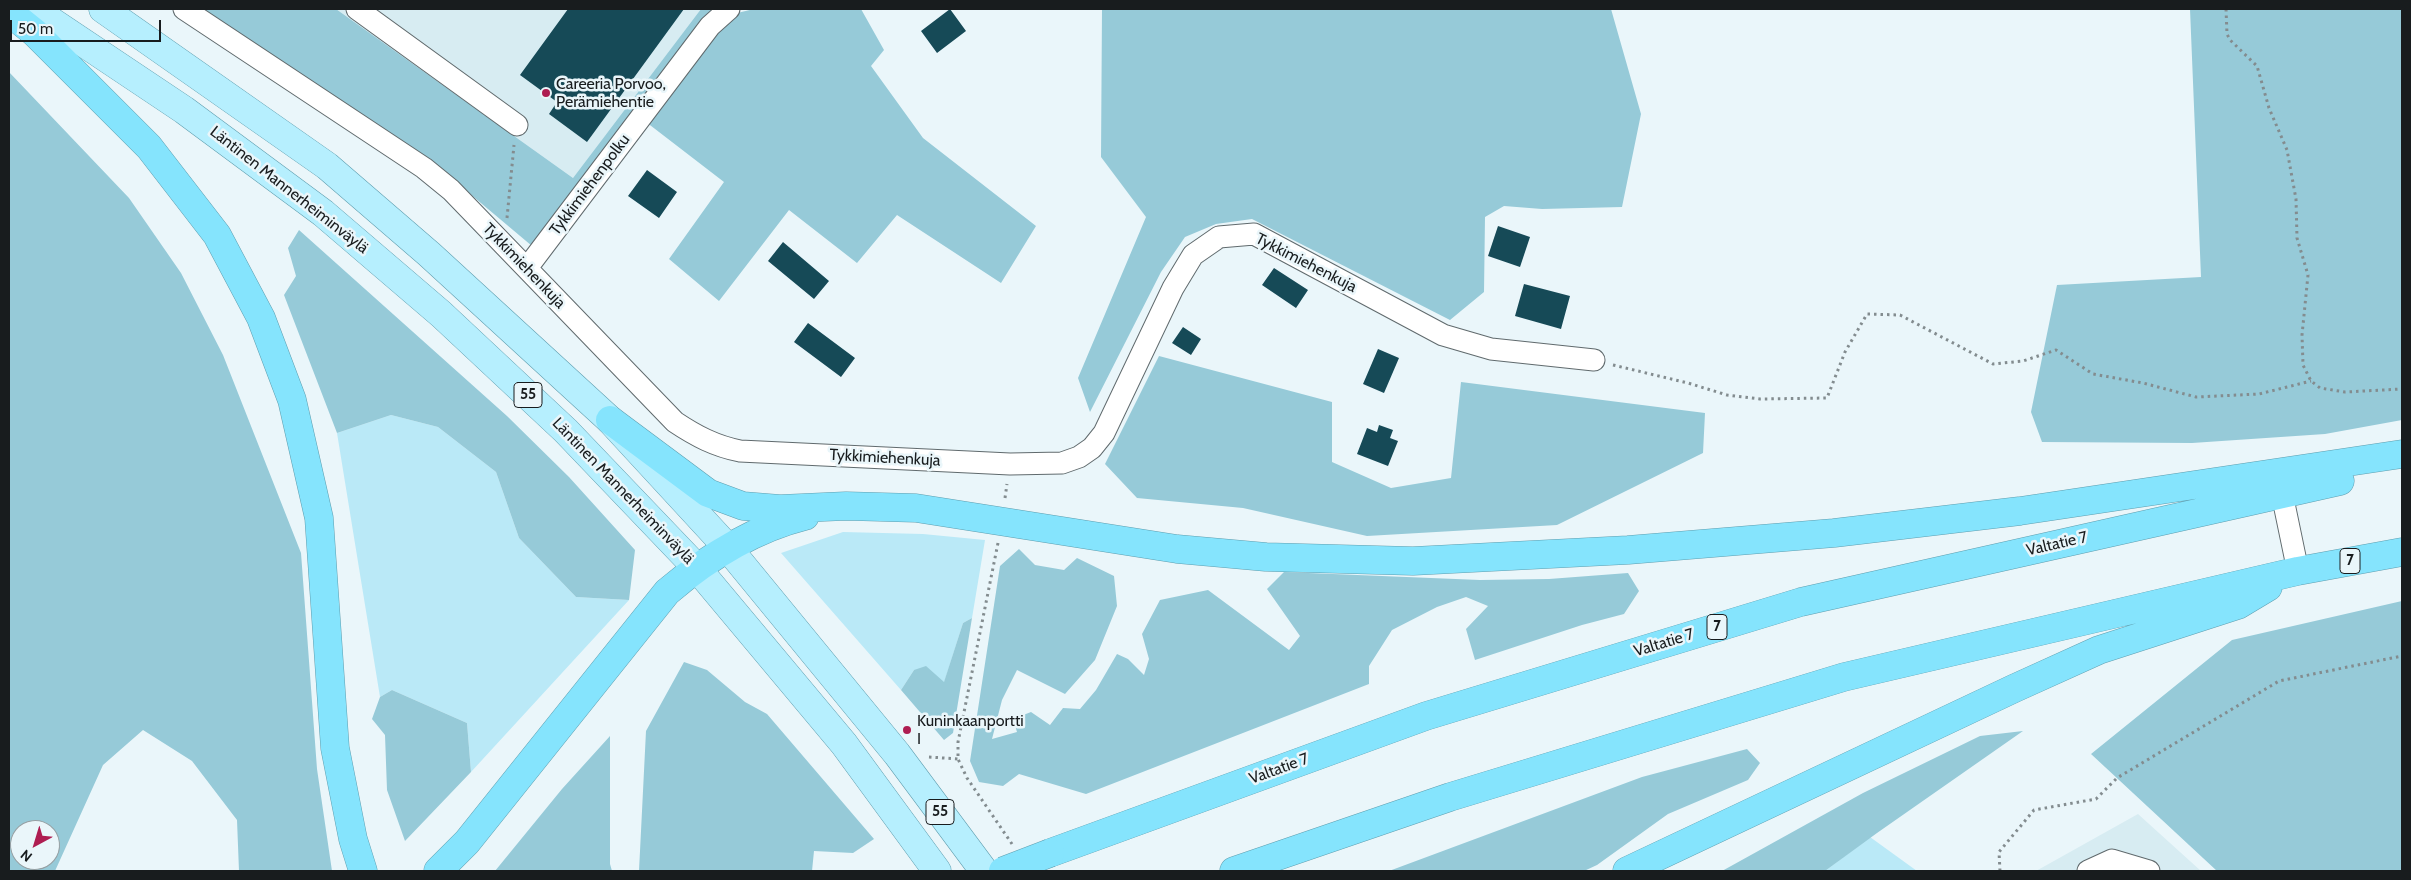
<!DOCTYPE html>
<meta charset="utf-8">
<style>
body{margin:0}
#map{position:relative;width:2411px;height:880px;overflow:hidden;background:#eaf6fa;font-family:Cabin,sans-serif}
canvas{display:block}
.frame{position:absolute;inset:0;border:10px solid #181c1e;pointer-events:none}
.north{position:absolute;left:10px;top:820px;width:50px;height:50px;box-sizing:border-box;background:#eaf6fa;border:1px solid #969fa2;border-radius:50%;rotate:219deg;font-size:14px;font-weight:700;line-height:20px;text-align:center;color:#181c1e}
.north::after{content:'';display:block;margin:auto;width:18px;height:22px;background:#ae1d51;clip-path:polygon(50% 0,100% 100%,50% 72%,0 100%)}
.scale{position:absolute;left:10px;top:20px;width:151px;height:22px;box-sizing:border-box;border:2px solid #181c1e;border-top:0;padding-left:6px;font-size:15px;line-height:18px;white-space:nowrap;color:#181c1e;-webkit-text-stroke:4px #eaf6fa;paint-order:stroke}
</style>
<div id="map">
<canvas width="2411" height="880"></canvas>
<div class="frame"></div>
<div class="north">N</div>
<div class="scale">50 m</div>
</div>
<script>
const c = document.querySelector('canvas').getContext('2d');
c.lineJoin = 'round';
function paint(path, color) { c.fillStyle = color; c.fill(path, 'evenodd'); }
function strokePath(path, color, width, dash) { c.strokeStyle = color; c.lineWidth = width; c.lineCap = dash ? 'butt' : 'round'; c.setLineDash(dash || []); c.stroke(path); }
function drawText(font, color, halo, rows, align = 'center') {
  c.font = font + ' Cabin,sans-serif'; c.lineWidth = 5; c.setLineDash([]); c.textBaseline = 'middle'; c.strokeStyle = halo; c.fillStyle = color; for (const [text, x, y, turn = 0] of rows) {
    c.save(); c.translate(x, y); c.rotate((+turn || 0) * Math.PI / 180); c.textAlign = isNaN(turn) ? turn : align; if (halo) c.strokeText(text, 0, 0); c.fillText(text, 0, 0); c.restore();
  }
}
const built = new Path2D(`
 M 336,9 L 701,9 L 573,178 Z
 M 2138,814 L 2201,871 L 2036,871 Z`);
const green = new Path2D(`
 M 391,415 L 438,427 L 496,472 L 519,538 L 576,597 L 629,600 L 471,772 L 467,723 L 392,690 L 380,697 L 337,433 Z
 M 843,532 L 923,534 L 985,540 L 972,618 L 963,623 L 944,683 L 914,670 L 901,690 L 781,553 Z
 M 1870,837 L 1917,871 L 1825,871 Z`);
const forest = new Path2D(`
 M 198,9 L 336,9 L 573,178 L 701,9 L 717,9 L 532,246 L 444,172 Z
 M 754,9 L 861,9 L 884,50 L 871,66 L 923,138 L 1036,226 L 1001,283 L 897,215 L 857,263 L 789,210 L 719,301 L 669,259 L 724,182 L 646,122 L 733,14 Z
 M 1102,9 L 1611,9 L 1641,114 L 1622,207 L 1542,209 L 1504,206 L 1485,217 L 1484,292 L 1450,320 L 1252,219 L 1216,224 L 1185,237 L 1161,272 L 1090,412 L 1078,378 L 1146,217 L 1101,157 Z
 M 2190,9 L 2402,9 L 2402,420 L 2325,434 L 2192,443 L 2042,442 L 2031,412 L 2057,285 L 2201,277 Z
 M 9,72 L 129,198 L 181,273 L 223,355 L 301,553 L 317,769 L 332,871 L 239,871 L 237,820 L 192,761 L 143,730 L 103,765 L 55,871 L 9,871 ZM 20,830 L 50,830 L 50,860 L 20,860 Z
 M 299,230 L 507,416 L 569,477 L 635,550 L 629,600 L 576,597 L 519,538 L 496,472 L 438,427 L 391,415 L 337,433 L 284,295 L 296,276 L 288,248 Z
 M 1159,356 L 1332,402 L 1332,462 L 1391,488 L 1451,478 L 1461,382 L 1705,413 L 1703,453 L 1557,525 L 1367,536 L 1243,508 L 1137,498 L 1105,464 Z
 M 1019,549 L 1035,565 L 1064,570 L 1077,558 L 1114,576 L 1117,606 L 1095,660 L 1065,694 L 1017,670 L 1002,700 L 992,739 L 1017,732 L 1013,719 L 1031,712 L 1050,725 L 1063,708 L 1080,709 L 1096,690 L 1117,654 L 1128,659 L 1144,675 L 1149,659 L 1142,634 L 1160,600 L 1208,590 L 1289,650 L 1300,636 L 1267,589 L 1284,572 L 1480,580 L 1549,579 L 1628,573 L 1639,591 L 1624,614 L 1582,625 L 1475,660 L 1466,629 L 1488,606 L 1466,597 L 1437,607 L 1392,630 L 1369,666 L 1369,684 L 1086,794 L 1019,774 L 1003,786 L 979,782 L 970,761 L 1000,566 Z
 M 2402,601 L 2402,871 L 2217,871 L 2091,754 L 2232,640 Z
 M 972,618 L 953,733 L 944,740 L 901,690 L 914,670 L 926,666 L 944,682 L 963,623 Z
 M 684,662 L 707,670 L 745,702 L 767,714 L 874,839 L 853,853 L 814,851 L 812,871 L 639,871 L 646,731 Z
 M 392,690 L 467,723 L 471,772 L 405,841 L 387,790 L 385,735 L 372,719 L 380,697 Z
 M 2023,731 L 1877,833 L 1825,871 L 1722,871 L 1863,793 L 1980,736 Z
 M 610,736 L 610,864 L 612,871 L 495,871 L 562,789 Z
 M 1747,749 L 1760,763 L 1748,780 L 1668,814 L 1597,865 L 1584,871 L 1389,871 L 1642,777 Z`);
const building = new Path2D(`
 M 568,9 L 684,9 L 587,142 L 549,114 L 557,102 L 520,75 Z
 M 950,9 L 966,31 L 937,53 L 921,31 Z
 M 647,170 L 677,192 L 659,218 L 628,196 Z
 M 1498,226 L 1530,237 L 1520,267 L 1488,256 Z
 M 783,242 L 829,281 L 814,299 L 768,261 Z
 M 1274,268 L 1308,290 L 1296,308 L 1262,285 Z
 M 1524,284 L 1570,296 L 1561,329 L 1515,316 Z
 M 808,323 L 855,358 L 841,377 L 794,342 Z
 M 1183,327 L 1201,339 L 1191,355 L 1172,343 Z
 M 1378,349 L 1399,358 L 1384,393 L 1363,384 Z
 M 1379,425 L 1393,430 L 1390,438 L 1398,441 L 1388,466 L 1357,454 L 1367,428 L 1377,432 Z`);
const path = new Path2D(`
 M 2226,9 L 2227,34 L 2230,40 L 2257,66 L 2269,108 L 2287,150 L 2296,199 L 2297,238 L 2308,275 L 2302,335 L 2303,365 L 2311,381 L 2320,388 L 2345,392 L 2402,389
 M 507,218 L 514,145
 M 1613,365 L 1688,383 L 1727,395 L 1760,399 L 1827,398 L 1845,352 L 1867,314 L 1900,315 L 1993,364 L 2023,361 L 2056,350 L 2093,374 L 2143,383 L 2196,397 L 2259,394 L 2311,381
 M 1005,498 L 1007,484
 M 998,543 L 958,742 L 958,759 L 967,778 L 1012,844
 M 929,757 L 958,759
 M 2000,871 L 1999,852 L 2034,810 L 2096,799 L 2117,778 L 2279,681 L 2402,656`);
const minor = new Path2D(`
 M 184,9 L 424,168 L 451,190 L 675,422 C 696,436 715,446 740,451 L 1010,464 L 1062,463 L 1079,457 L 1092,448 L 1104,433 L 1173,288 L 1193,255 L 1219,237 L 1254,234 L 1443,335 L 1491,349 L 1594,360
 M 357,9 L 517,125
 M 527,268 L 710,26 L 729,9
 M 2282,494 L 2298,571
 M 2088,871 L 2112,860 L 2149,871`);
const major = new Path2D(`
 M 33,9 L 184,110 L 323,213 L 441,314 L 566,431 L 696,567 L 844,744 L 937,871
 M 103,9 L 327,166 L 429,254 L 610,420 L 728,548 L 897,754 L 984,871`);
const highway = new Path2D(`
 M 9,12 L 35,33 L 149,147 L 217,235 L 261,318 L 292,400 L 319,518 L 335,748 L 353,839 L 363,871
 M 610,420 L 708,493 L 743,506 L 780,509 L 846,506 L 916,508 L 1177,549 L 1266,557 L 1413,561 L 1628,550 L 1834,533 L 2020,511 L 2402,454
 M 1050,853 L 1426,716 L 1801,602 L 2340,481
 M 438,871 L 467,842 L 667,592 C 708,557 753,529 805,516
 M 1234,871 L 1450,797 L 1844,677 L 2298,571 L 2402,552
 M 1627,871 L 2015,688 L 2099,650 L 2238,605 L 2268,587`);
const highwayBridge = new Path2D(`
 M 1003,871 L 1050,853`);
const markers = [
 [546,93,5,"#ae1d51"],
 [907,730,5,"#ae1d51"]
];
const shields = [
 [528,395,28],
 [2350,561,20],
 [1717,627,20],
 [940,812,28]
];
const shieldNames = [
 ["55",528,395],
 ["7",2350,561],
 ["7",1717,627],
 ["55",940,812]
];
const poiNames = [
 ["Careeria Porvoo,",556,84],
 ["Perämiehentie",556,102],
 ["Kuninkaanportti",917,721],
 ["I",917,739]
];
const streetNames = [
 ["Tykkimiehenpolku",590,185,-53],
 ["Läntinen Mannerheiminväylä",289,190,38],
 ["Tykkimiehenkuja",1306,263,27],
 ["Tykkimiehenkuja",524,266,46],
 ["Tykkimiehenkuja",885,458,3],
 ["Läntinen Mannerheiminväylä",623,491,46],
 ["Valtatie 7",2057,544,-13],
 ["Valtatie 7",1664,643,-17],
 ["Valtatie 7",1279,769,-20]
];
paint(built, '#d7ecf2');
paint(green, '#bae9f7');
paint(forest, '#96cad8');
paint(building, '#164a57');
strokePath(minor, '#606a6d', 23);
strokePath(major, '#5f9eaf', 29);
strokePath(highway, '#5f9eaf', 29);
strokePath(path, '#838c8f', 3, [2.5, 4]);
strokePath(minor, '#fff', 21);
strokePath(major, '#b6effe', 28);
strokePath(highway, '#85e4fd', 28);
strokePath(highwayBridge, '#5f9eaf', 29, []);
strokePath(highwayBridge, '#85e4fd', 28);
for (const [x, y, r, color] of markers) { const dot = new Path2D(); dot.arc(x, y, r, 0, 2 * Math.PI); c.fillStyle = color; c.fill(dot); strokePath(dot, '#eaf6fa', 2); }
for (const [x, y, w] of shields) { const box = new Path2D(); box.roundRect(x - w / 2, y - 12.5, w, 25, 4); c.fillStyle = '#eaf6fa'; c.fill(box); strokePath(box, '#181c1e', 1); }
drawText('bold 15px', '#181c1e', null, shieldNames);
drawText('16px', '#181c1e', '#eaf6fa', poiNames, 'left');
drawText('16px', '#181c1e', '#eaf6fa', streetNames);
</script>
